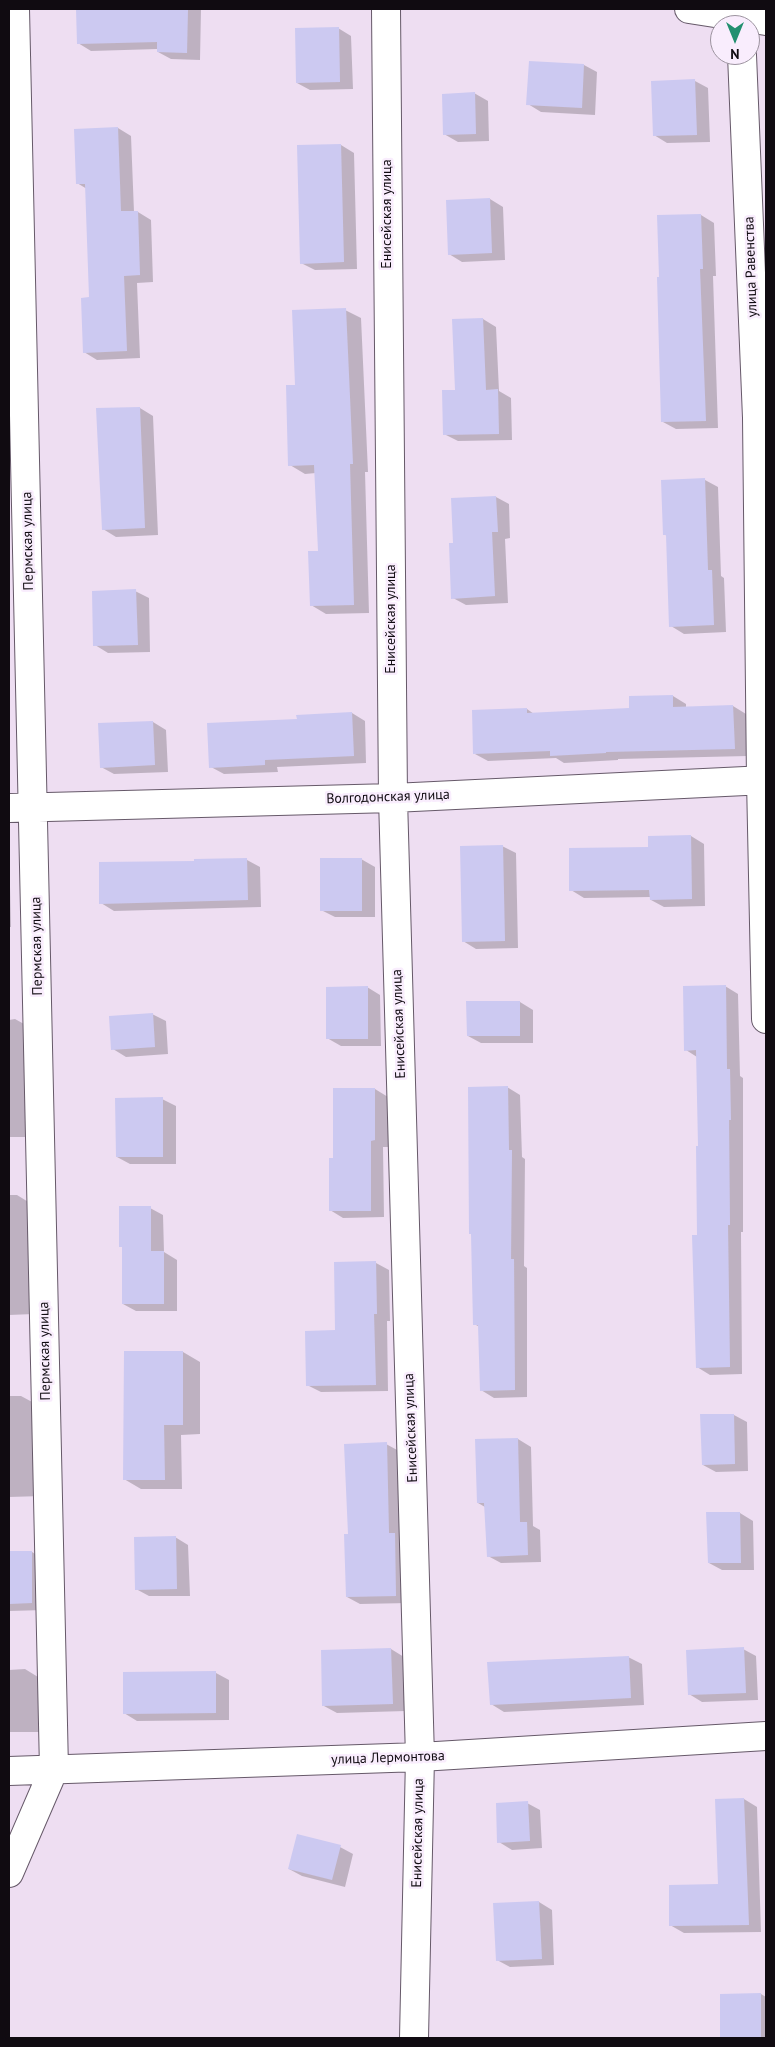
<!DOCTYPE html>
<meta charset="utf-8">
<style>
body{margin:0}
#map{position:relative;width:775px;height:2047px;overflow:hidden;background:#eedef2;font-family:"PT Sans",sans-serif}
canvas{display:block}
.frame{position:absolute;inset:0;border:10px solid #100b11;pointer-events:none}
.north{position:absolute;left:710px;top:15px;width:50px;height:50px;box-sizing:border-box;background:#f9edfd;border:1px solid #9c939f;border-radius:50%;rotate:180deg;font-size:14px;font-weight:700;line-height:20px;text-align:center;color:#100b11}
.north::after{content:'';display:block;margin:auto;width:18px;height:22px;background:#239070;clip-path:polygon(50% 0,100% 100%,50% 72%,0 100%)}
</style>
<div id="map">
<canvas width="775" height="2047"></canvas>
<div class="frame"></div>
<div class="north">N</div>
</div>
<script>
const c = document.querySelector('canvas').getContext('2d');
c.lineJoin = 'round';
function paint(path, color) { c.fillStyle = color; c.fill(path, 'evenodd'); }
function strokePath(path, color, width, dash) { c.strokeStyle = color; c.lineWidth = width; c.lineCap = dash ? 'butt' : 'round'; c.setLineDash(dash || []); c.stroke(path); }
function drawText(font, color, halo, rows, align = 'center') {
  c.font = font + ' "PT Sans",sans-serif'; c.lineWidth = 5; c.setLineDash([]); c.textBaseline = 'middle'; c.strokeStyle = halo; c.fillStyle = color; for (const [text, x, y, turn = 0] of rows) {
    c.save(); c.translate(x, y); c.rotate((+turn || 0) * Math.PI / 180); c.textAlign = isNaN(turn) ? turn : align; if (halo) c.strokeText(text, 0, 0); c.fillText(text, 0, 0); c.restore();
  }
}
const shadow = new Path2D(`
 M 77,9 L 201,9 L 200,60 L 171,59 L 158,52 L 158,49 L 91,51 L 78,43 Z
 M 338,28 L 351,36 L 353,89 L 310,90 L 297,83 Z
 M 584,65 L 597,72 L 595,115 L 541,112 L 528,104 Z
 M 695,81 L 708,88 L 710,142 L 667,143 L 654,135 Z
 M 474,93 L 488,101 L 489,141 L 458,142 L 444,134 Z
 M 118,128 L 131,136 L 134,212 L 138,212 L 151,220 L 153,282 L 137,283 L 140,358 L 97,360 L 84,352 L 91,298 L 87,189 L 77,183 L 76,130 Z
 M 341,145 L 354,153 L 357,269 L 315,270 L 301,263 Z
 M 490,199 L 503,207 L 505,260 L 462,262 L 449,254 Z
 M 701,215 L 714,223 L 716,276 L 713,276 L 718,428 L 676,429 L 663,422 L 661,278 Z
 M 345,310 L 361,318 L 368,472 L 365,472 L 369,613 L 326,614 L 311,605 L 319,552 L 316,473 L 305,474 L 290,465 L 296,386 Z
 M 483,319 L 496,327 L 499,391 L 511,398 L 512,440 L 458,441 L 444,434 L 456,391 L 453,320 Z
 M 140,408 L 153,416 L 158,535 L 116,537 L 103,529 Z
 M 705,480 L 718,487 L 721,576 L 724,578 L 726,632 L 684,634 L 671,626 L 667,536 L 664,534 Z
 M 496,497 L 509,504 L 510,538 L 505,539 L 508,603 L 466,605 L 453,598 L 454,544 Z
 M 135,591 L 149,598 L 150,652 L 108,653 L 95,645 Z
 M 673,696 L 686,704 L 686,708 L 733,706 L 746,714 L 748,756 L 618,759 L 618,760 L 564,763 L 556,758 L 488,761 L 475,754 L 527,709 L 534,714 L 630,709 Z
 M 352,713 L 365,721 L 366,763 L 277,767 L 278,772 L 224,774 L 211,767 L 298,720 Z
 M 153,722 L 166,730 L 168,772 L 114,774 L 101,767 Z
 M 691,836 L 704,844 L 705,906 L 664,907 L 651,900 L 651,897 L 584,898 L 571,890 L 650,848 Z
 M 502,846 L 516,853 L 518,948 L 476,949 L 463,941 Z
 M 361,859 L 375,867 L 375,917 L 335,917 L 321,910 Z
 M 247,860 L 260,867 L 261,907 L 114,911 L 101,903 Z
 M 9,886 L 10,886 L 11,927 L 9,927 Z
 M 725,986 L 738,994 L 740,1076 L 743,1078 L 743,1232 L 741,1232 L 742,1374 L 710,1375 L 697,1367 L 699,1147 L 697,1057 L 686,1050 Z
 M 367,987 L 380,995 L 381,1046 L 341,1046 L 327,1038 Z
 M 520,1002 L 533,1010 L 533,1043 L 481,1043 L 468,1036 Z
 M 152,1014 L 166,1021 L 168,1054 L 126,1057 L 113,1049 Z
 M 15,1019 L 33,1029 L 30,1137 L 9,1137 L 9,1020 Z
 M 507,1087 L 520,1095 L 522,1157 L 525,1159 L 524,1266 L 527,1268 L 527,1397 L 494,1398 L 481,1390 L 480,1327 L 474,1324 L 472,1235 Z
 M 375,1089 L 388,1097 L 388,1147 L 383,1147 L 384,1217 L 343,1218 L 330,1210 L 335,1160 Z
 M 162,1099 L 176,1106 L 176,1164 L 130,1164 L 117,1157 Z
 M 9,1195 L 17,1195 L 30,1203 L 34,1314 L 9,1315 Z
 M 150,1208 L 163,1215 L 164,1252 L 177,1260 L 177,1311 L 136,1311 L 123,1304 Z
 M 376,1263 L 389,1270 L 390,1321 L 387,1321 L 388,1391 L 321,1392 L 307,1385 Z
 M 183,1352 L 200,1362 L 200,1434 L 181,1435 L 182,1489 L 141,1489 L 124,1479 Z
 M 9,1396 L 21,1396 L 34,1403 L 43,1496 L 9,1497 Z
 M 734,1415 L 747,1422 L 748,1471 L 716,1472 L 703,1465 Z
 M 518,1439 L 531,1447 L 533,1526 L 540,1530 L 541,1562 L 501,1563 L 488,1556 L 485,1507 L 478,1503 Z
 M 386,1444 L 399,1451 L 409,1603 L 360,1604 L 347,1597 L 349,1535 Z
 M 740,1513 L 753,1521 L 754,1570 L 722,1570 L 709,1563 Z
 M 175,1537 L 188,1545 L 190,1596 L 149,1596 L 136,1589 Z
 M 9,1552 L 32,1552 L 45,1560 L 45,1610 L 9,1611 Z
 M 391,1649 L 404,1657 L 406,1711 L 337,1713 L 324,1706 L 322,1651 Z
 M 743,1649 L 756,1656 L 758,1700 L 702,1702 L 689,1694 Z
 M 628,1657 L 642,1664 L 644,1705 L 504,1712 L 491,1704 Z
 M 25,1669 L 38,1677 L 40,1732 L 9,1732 L 9,1670 Z
 M 216,1673 L 229,1680 L 229,1720 L 137,1721 L 124,1713 Z
 M 744,1799 L 757,1807 L 761,1932 L 684,1933 L 670,1925 L 720,1886 Z
 M 527,1803 L 540,1810 L 542,1848 L 512,1850 L 499,1842 Z
 M 340,1847 L 353,1854 L 345,1887 L 302,1876 L 289,1869 Z
 M 539,1902 L 552,1910 L 554,1965 L 510,1967 L 497,1960 Z
 M 761,1994 L 766,1997 L 766,2038 L 721,2038 L 721,1995 Z`);
const building = new Path2D(`
 M 76,9 L 188,9 L 187,53 L 157,52 L 157,42 L 77,44 Z
 M 339,27 L 340,82 L 296,83 L 295,28 Z
 M 529,61 L 584,64 L 582,108 L 526,105 Z
 M 695,79 L 697,135 L 653,136 L 651,81 Z
 M 475,92 L 476,134 L 443,135 L 442,94 Z
 M 118,127 L 121,211 L 138,211 L 140,275 L 124,276 L 127,351 L 83,353 L 81,298 L 89,297 L 85,184 L 76,184 L 74,129 Z
 M 341,144 L 344,262 L 300,264 L 297,145 Z
 M 490,198 L 492,253 L 448,255 L 446,200 Z
 M 701,214 L 703,269 L 700,269 L 706,421 L 661,422 L 657,277 L 659,277 L 657,215 Z
 M 346,308 L 353,464 L 350,464 L 354,605 L 310,606 L 308,551 L 318,551 L 314,465 L 288,466 L 286,385 L 295,385 L 292,310 Z
 M 483,318 L 486,390 L 498,389 L 499,434 L 443,435 L 442,390 L 455,390 L 452,319 Z
 M 140,407 L 145,528 L 102,530 L 96,408 Z
 M 705,478 L 708,570 L 712,570 L 714,625 L 669,627 L 666,535 L 663,535 L 661,480 Z
 M 496,496 L 498,532 L 492,532 L 495,596 L 451,599 L 449,543 L 453,543 L 451,498 Z
 M 136,589 L 138,645 L 93,646 L 92,591 Z
 M 673,695 L 673,707 L 733,705 L 735,749 L 606,752 L 606,753 L 550,756 L 550,751 L 473,754 L 472,710 L 527,708 L 527,713 L 629,708 L 629,696 Z
 M 352,712 L 354,756 L 265,760 L 265,765 L 209,768 L 207,723 L 297,719 L 296,715 Z
 M 153,721 L 155,765 L 100,768 L 98,723 Z
 M 691,835 L 692,899 L 650,900 L 649,890 L 569,891 L 569,848 L 648,847 L 648,836 Z
 M 503,845 L 505,941 L 462,942 L 460,846 Z
 M 247,858 L 248,900 L 99,904 L 99,862 L 194,861 L 194,859 Z
 M 320,858 L 362,858 L 362,911 L 320,911 Z
 M 726,985 L 727,1069 L 730,1069 L 731,1120 L 729,1120 L 730,1225 L 728,1225 L 730,1367 L 696,1368 L 692,1235 L 697,1235 L 696,1146 L 698,1146 L 696,1050 L 684,1051 L 683,986 Z
 M 368,986 L 368,1039 L 326,1039 L 326,987 Z
 M 466,1001 L 520,1001 L 520,1036 L 467,1036 Z
 M 153,1013 L 155,1047 L 111,1050 L 109,1016 Z
 M 508,1086 L 509,1150 L 512,1150 L 511,1259 L 514,1259 L 515,1390 L 480,1391 L 478,1325 L 473,1325 L 471,1234 L 469,1234 L 468,1087 Z
 M 333,1088 L 375,1088 L 375,1140 L 371,1141 L 371,1211 L 329,1211 L 329,1158 L 333,1158 Z
 M 163,1097 L 163,1157 L 116,1157 L 115,1098 Z
 M 119,1206 L 151,1206 L 151,1251 L 164,1251 L 164,1304 L 122,1304 L 122,1247 L 119,1247 Z
 M 376,1261 L 377,1314 L 374,1314 L 376,1385 L 306,1386 L 305,1331 L 335,1330 L 334,1262 Z
 M 124,1351 L 183,1351 L 183,1425 L 164,1425 L 165,1480 L 123,1480 Z
 M 700,1414 L 734,1414 L 735,1464 L 702,1465 Z
 M 518,1438 L 520,1522 L 527,1522 L 528,1555 L 487,1557 L 484,1503 L 477,1503 L 475,1439 Z
 M 387,1442 L 389,1533 L 395,1533 L 396,1596 L 346,1597 L 344,1534 L 348,1534 L 344,1444 Z
 M 706,1512 L 740,1512 L 741,1563 L 708,1563 Z
 M 176,1536 L 177,1589 L 135,1590 L 134,1537 Z
 M 9,1551 L 32,1551 L 32,1603 L 9,1604 Z
 M 744,1647 L 746,1693 L 688,1695 L 686,1650 Z
 M 391,1648 L 393,1704 L 322,1706 L 321,1650 Z
 M 629,1656 L 631,1698 L 490,1705 L 487,1662 Z
 M 216,1671 L 216,1713 L 123,1714 L 123,1672 Z
 M 744,1798 L 749,1925 L 669,1926 L 669,1885 L 718,1884 L 715,1799 Z
 M 528,1801 L 530,1841 L 497,1843 L 496,1803 Z
 M 297,1834 L 341,1845 L 332,1880 L 288,1869 Z
 M 539,1901 L 542,1959 L 496,1961 L 493,1903 Z
 M 761,1993 L 761,2038 L 720,2038 L 720,1994 Z`);
const street = new Path2D(`
 M 386,9 L 393,798 L 420,1757 L 414,2038
 M 742,55 L 757,418 L 761,780 L 766,1019
 M 9,808 L 393,798 L 766,780
 M 9,1771 L 420,1757 L 766,1736
 M 9,1873 L 54,1769 L 15,9`);
const secondary = new Path2D(`
 M 689,9 L 766,21`);
const streetNames = [
 ["Енисейская улица",387,214,-90],
 ["улица Равенства",751,267,-92],
 ["Пермская улица",28,541,-91],
 ["Енисейская улица",391,619,-90],
 ["Волгодонская улица",388,797,-2],
 ["Пермская улица",37,946,-91],
 ["Енисейская улица",399,1024,-92],
 ["Пермская улица",45,1351,-91],
 ["Енисейская улица",411,1428,-92],
 ["улица Лермонтова",388,1758,-2],
 ["Енисейская улица",418,1833,-89]
];
paint(shadow, '#0003');
paint(building, '#ccc9f1');
strokePath(street, '#665969', 30);
strokePath(secondary, '#665969', 30);
strokePath(street, '#fff', 28);
strokePath(secondary, '#fff', 28);
drawText('14px', '#100b11', '#f9edfd', streetNames);
</script>
